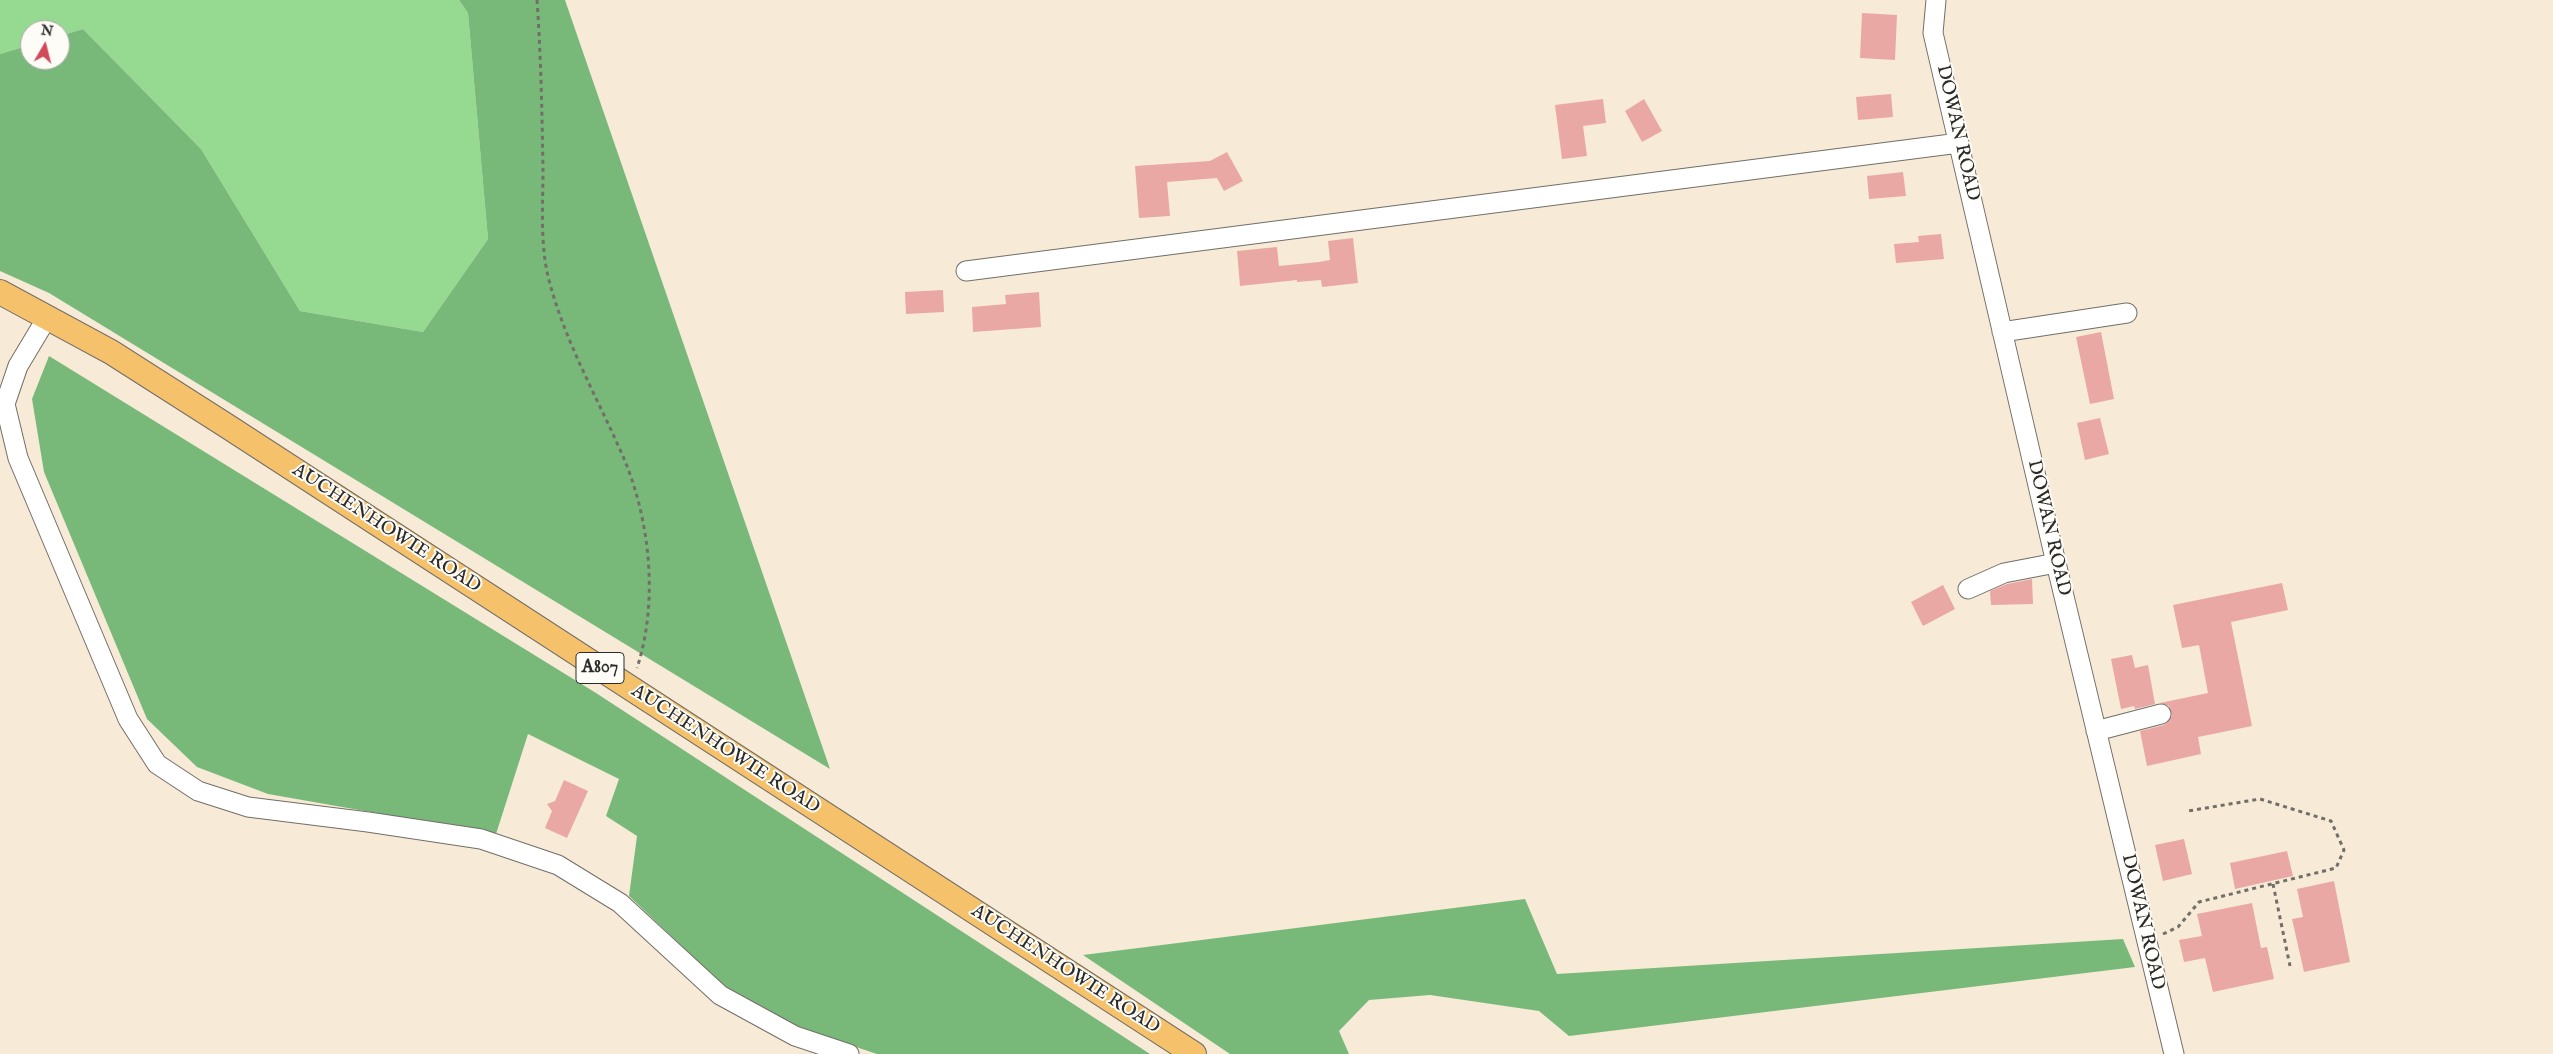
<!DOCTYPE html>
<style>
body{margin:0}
#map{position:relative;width:2553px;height:1054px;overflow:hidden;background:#f7ebd8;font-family:"IM FELL English",serif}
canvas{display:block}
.north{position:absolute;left:20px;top:20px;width:50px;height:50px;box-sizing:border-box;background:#fdfcf7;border:1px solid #a9a8a5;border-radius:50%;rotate:8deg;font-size:14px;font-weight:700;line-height:20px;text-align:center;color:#2b2b2b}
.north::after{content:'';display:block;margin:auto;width:18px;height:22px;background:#d1495b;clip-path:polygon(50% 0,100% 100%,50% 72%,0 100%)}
</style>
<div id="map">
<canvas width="2553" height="1054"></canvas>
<div class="north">N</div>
</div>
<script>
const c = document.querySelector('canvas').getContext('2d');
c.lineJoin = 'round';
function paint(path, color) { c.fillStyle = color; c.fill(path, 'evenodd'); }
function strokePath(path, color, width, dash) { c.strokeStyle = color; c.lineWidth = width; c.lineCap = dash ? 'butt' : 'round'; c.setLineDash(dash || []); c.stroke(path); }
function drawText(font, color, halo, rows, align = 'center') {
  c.font = font + ' "IM FELL English",serif'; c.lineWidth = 4; c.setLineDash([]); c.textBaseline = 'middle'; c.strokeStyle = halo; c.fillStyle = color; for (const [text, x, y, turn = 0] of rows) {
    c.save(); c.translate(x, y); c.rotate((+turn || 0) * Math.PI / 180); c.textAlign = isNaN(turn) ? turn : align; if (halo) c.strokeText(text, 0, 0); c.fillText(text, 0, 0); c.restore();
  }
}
const green = new Path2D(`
 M 0,0 L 459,0 L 468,13 L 488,239 L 423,332 L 300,311 L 201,149 L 83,29 L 60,36 L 60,30 L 30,30 L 30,45 L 0,54 Z`);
const forest = new Path2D(`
 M 459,0 L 565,0 L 830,769 L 49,293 L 0,271 L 0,54 L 30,45 L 30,60 L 60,60 L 60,36 L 83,29 L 201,149 L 300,311 L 423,332 L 488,239 L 468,13 Z
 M 49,356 L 596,693 L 1150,1054 L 877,1054 L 802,1029 L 723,985 L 629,896 L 637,836 L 606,816 L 619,779 L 528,734 L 496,834 L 268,794 L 197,767 L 147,719 L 44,472 L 32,399 Z
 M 1525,899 L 1557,974 L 2123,939 L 2135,967 L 1569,1036 L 1539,1011 L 1430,995 L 1369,1000 L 1339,1031 L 1349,1054 L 1230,1054 L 1083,955 Z`);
const building = new Path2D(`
 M 1862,13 L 1897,15 L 1895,60 L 1860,58 Z
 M 1891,94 L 1893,117 L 1858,120 L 1856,97 Z
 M 1603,99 L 1606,123 L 1583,126 L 1587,156 L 1562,159 L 1555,105 Z
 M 1644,99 L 1662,131 L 1642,142 L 1625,111 Z
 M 1227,152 L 1243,181 L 1224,191 L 1217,178 L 1167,182 L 1170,216 L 1139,218 L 1135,166 L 1210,161 Z
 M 1903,172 L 1906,196 L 1869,199 L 1867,176 Z
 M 1941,234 L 1944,259 L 1896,263 L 1894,244 L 1919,242 L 1918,236 Z
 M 1353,238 L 1358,283 L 1322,287 L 1321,280 L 1297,282 L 1297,280 L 1240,286 L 1237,251 L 1277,247 L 1279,266 L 1319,262 L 1330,260 L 1328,241 Z
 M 943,290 L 944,312 L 906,314 L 905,292 Z
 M 1039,292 L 1041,327 L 973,332 L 972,307 L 1006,304 L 1005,295 Z
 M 2101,332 L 2114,399 L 2090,404 L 2076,337 Z
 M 2100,418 L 2109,454 L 2085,460 L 2077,423 Z
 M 2032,579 L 2033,604 L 1991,605 L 1990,591 L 2007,584 Z
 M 2282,583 L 2288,610 L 2231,622 L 2252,726 L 2198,737 L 2201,754 L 2147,766 L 2140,731 L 2164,725 L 2172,716 L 2169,706 L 2160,703 L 2208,693 L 2199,645 L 2182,648 L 2173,605 Z
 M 1943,585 L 1955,609 L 1923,626 L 1911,602 Z
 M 2132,655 L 2135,668 L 2148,665 L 2155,704 L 2135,709 L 2134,706 L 2121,709 L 2111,659 Z
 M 564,780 L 588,791 L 567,838 L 545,828 L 552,811 L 547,804 L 555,801 Z
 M 2184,839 L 2192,874 L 2163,881 L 2155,845 Z
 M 2287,851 L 2293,876 L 2235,889 L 2230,863 Z
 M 2334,881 L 2350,962 L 2304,972 L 2292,919 L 2303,917 L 2297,889 Z
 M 2252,903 L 2261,948 L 2267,947 L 2274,979 L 2213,992 L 2205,958 L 2184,962 L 2179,940 L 2202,936 L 2197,914 Z`);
const path = new Path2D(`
 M 537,0 C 541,57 542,113 543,170 C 543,204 540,242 548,276 C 563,338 596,395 622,454 C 650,518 659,601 637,668
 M 2273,884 L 2290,966
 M 2163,934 L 2178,927 L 2199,902 L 2336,868 L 2344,850 L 2331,821 L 2260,799 L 2188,811`);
const minor = new Path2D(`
 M 1936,0 L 1933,33 L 2056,563 L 2174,1054
 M 966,271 L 1959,143
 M 48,316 L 18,366 L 5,404 L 18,458 L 128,719 L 157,764 L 198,791 L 248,807 L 368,822 L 481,839 L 558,865 L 620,903 L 720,995 L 795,1036 L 849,1054
 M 2002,332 L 2127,313
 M 1968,589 L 2004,573 L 2056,563
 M 2096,731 L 2161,714`);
const major = new Path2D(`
 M 0,292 L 111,352 L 227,426 L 1194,1054`);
const shields = [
 [600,668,48]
];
const shieldNames = [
 ["A807",600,668]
];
const streetNames = [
 ["DOWAN ROAD",1957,133,77],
 ["DOWAN ROAD",2048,528,77],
 ["AUCHENHOWIE ROAD",386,529,33],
 ["AUCHENHOWIE ROAD",725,750,33],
 ["DOWAN ROAD",2142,922,77],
 ["AUCHENHOWIE ROAD",1065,970,33]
];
paint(green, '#96d990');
paint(forest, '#78b97a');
paint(building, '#eaa8a4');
strokePath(minor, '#726e68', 21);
strokePath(major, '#726e68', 26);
strokePath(path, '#726e68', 3, [4, 4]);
strokePath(minor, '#fff', 19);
strokePath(major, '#f5c16b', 24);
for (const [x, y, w] of shields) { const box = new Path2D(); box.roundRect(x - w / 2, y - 15.5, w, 31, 4); c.fillStyle = '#fdfcf7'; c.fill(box); strokePath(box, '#2b2b2b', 1); }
drawText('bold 18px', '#2b2b2b', null, shieldNames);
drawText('19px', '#2b2b2b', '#fdfcf7', streetNames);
</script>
